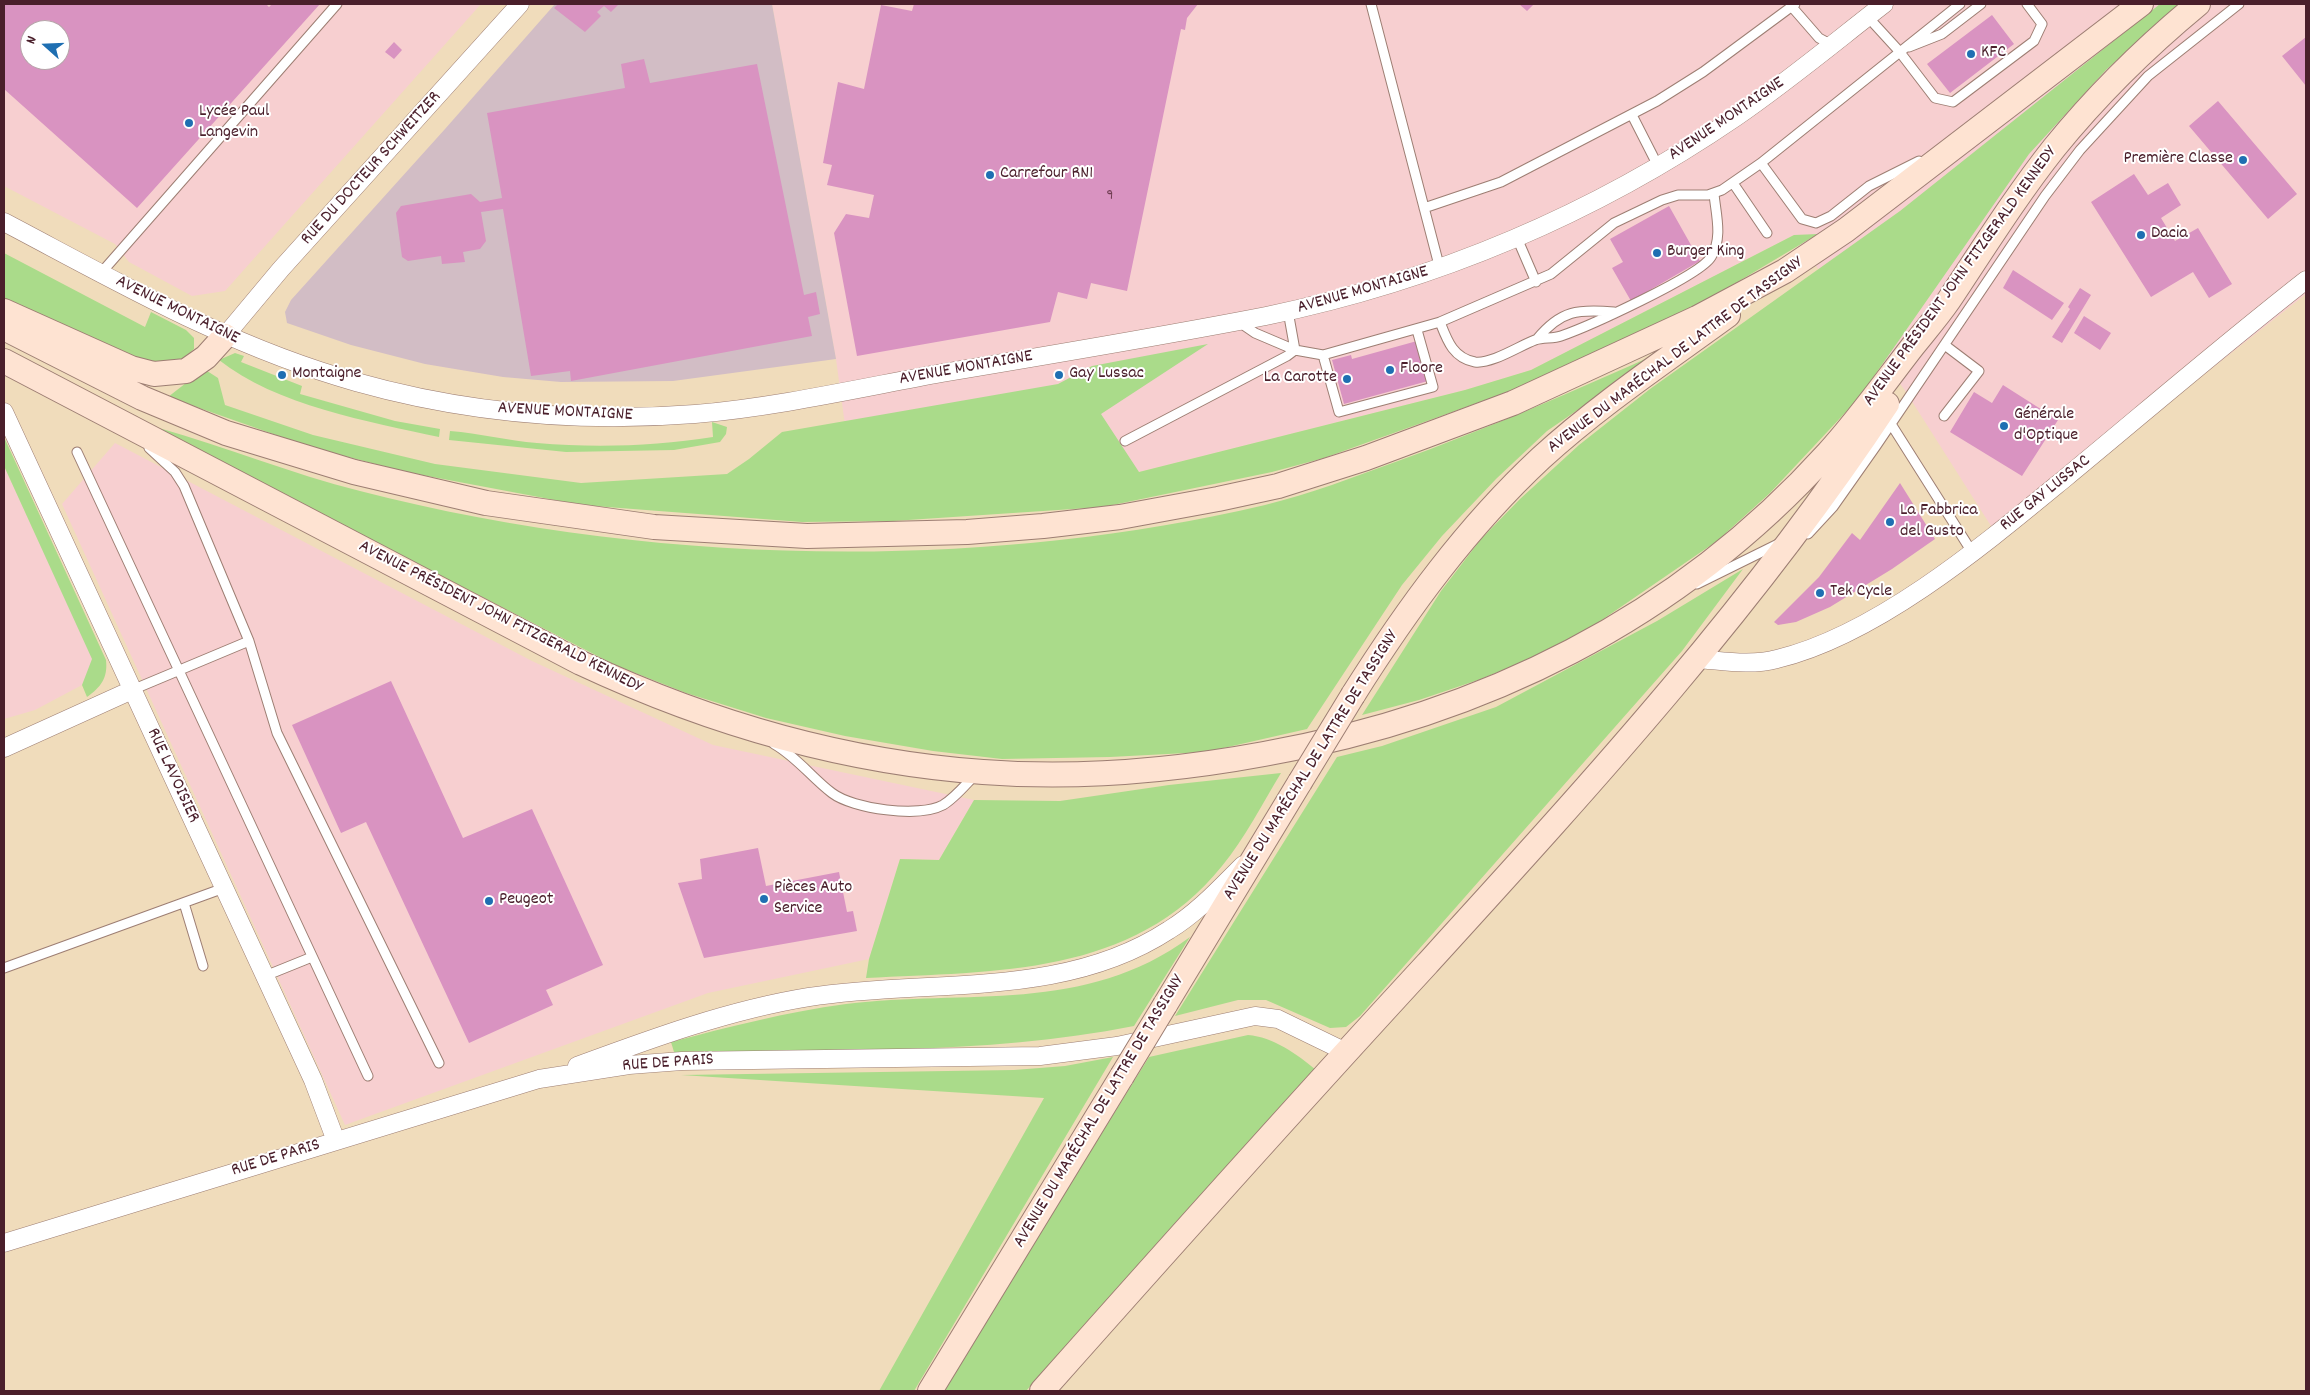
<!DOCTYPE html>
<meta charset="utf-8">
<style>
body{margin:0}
#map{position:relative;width:2310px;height:1395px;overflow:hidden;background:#f0dcbb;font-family:Dekko,sans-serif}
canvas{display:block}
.frame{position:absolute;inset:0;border:5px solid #4a1f2b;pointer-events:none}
.north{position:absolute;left:20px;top:20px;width:50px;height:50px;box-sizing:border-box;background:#fff;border:1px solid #b7a5aa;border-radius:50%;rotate:290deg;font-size:14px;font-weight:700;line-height:20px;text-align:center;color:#4a1f2b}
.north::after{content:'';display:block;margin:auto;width:18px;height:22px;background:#1f6fb2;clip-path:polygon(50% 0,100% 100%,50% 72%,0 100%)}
</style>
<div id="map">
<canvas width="2310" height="1395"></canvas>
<div class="frame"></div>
<div class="north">N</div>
</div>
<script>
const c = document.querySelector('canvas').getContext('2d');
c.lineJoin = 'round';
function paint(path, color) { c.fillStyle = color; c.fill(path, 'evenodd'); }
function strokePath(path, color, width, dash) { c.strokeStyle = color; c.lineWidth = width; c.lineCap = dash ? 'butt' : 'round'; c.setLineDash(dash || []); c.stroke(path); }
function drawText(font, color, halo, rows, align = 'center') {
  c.font = font + ' Dekko,sans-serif'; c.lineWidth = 4; c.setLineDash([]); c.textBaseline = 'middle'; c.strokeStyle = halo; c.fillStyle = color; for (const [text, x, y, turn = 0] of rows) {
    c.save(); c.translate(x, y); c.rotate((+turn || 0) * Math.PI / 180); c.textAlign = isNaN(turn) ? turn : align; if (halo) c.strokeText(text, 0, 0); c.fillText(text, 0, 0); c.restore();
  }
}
const built = new Path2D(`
 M 4,4 L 481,4 L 225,291 L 192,296 L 129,262 L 115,244 L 4,186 ZM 30,30 L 60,30 L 60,60 L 30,60 Z
 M 772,4 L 2306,4 L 2306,294 L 1998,537 L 1906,392 L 1794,235 L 1531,370 L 1465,390 L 1139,472 L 855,499 L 836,359 Z
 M 115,443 L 532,661 L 713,745 L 974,800 L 939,860 L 900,859 L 869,959 L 708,993 L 345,1125 L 62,504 Z
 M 4,466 L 93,659 L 82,685 L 35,710 L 4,719 Z`);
const industrial = new Path2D(`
 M 555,4 L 772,4 L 836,359 L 673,381 L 561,382 L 503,377 L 425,364 L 351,345 L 287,323 L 285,312 L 291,300 L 445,129 Z`);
const green = new Path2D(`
 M 2160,4 L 2180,4 L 2106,70 L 2029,154 L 1858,399 L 1770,493 L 1717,541 L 1596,624 L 1537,656 L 1481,679 L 1419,700 L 1362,715 L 1441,591 L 1481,539 L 1520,499 L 1579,445 L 1650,389 L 1900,211 Z
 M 1818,234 L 1724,290 L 1665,321 L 1508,392 L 1324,458 L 1272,472 L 1103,507 L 893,521 L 802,522 L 581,505 L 406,472 L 310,447 L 168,397 L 204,369 L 218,378 L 225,405 L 313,435 L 435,464 L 581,483 L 727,474 L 749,459 L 782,432 L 1058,384 L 1092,366 L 1208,344 L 1101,414 L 1139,472 L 1465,390 L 1531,370 L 1794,235 Z
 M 4,253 L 145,327 L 151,312 L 186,330 L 194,338 L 194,349 L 184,358 L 164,363 L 143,363 L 86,338 L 4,298 Z
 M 1665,350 L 1547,431 L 1496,479 L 1442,536 L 1402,585 L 1307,729 L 1206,752 L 1110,757 L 1002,759 L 933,751 L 845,736 L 766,718 L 686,693 L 615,665 L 365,537 L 159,428 C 226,447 292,474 360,491 C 647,565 976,573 1265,505 C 1310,494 1354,477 1398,461 C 1489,428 1577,390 1665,350 Z
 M 235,353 L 244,356 L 241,362 L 302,386 L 300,394 L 395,421 L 440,429 L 439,437 C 370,422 275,405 219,360 Z
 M 712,422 L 727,427 L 726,434 L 720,442 L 674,450 L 566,452 L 449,440 L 450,431 C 479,433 508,441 537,443 C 596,448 656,446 713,437 Z
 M 4,437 L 106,660 C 108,678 101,687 87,697 L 82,685 L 92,659 L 4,466 Z
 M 1743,569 L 1682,651 L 1360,1016 L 1346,1027 L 1330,1028 L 1266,1000 L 1238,1000 L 1175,1016 L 1337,757 L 1382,746 L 1496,707 L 1657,621 Z
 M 1281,773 C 1262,804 1245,838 1222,866 C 1133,977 995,971 866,978 L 869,959 L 900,859 L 939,860 L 974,800 L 1060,801 L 1169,785 Z
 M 1190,937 L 1134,1026 C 983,1056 827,1049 674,1052 L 671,1042 C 729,1027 786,1012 846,1004 C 966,989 1085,1015 1190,937 Z
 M 1248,1035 C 1273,1037 1297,1054 1316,1070 L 1026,1391 L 942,1391 L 1149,1057 Z
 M 1113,1057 L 914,1391 L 879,1391 L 1044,1098 L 681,1075 L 1014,1070 L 1065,1066 Z`);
const building = new Path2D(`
 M 4,4 L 266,4 L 269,7 L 272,4 L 320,4 L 137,208 L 4,89 ZM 30,30 L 60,30 L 60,60 L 30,60 Z
 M 558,4 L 619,4 L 611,12 L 604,6 L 597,12 L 601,16 L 585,32 L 554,8 Z
 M 914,4 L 1198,4 L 1187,18 L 1185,30 L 1181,29 L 1127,291 L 1091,283 L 1087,299 L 1058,292 L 1050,322 L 857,356 L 834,233 L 846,214 L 869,218 L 874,195 L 827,185 L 832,165 L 823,163 L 838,82 L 864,89 L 881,5 L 912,11 Z
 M 1519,4 L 1534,4 L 1527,11 Z
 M 1992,15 L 2014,44 L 1950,93 L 1927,64 Z
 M 2306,37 L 2306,86 L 2282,56 Z
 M 394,42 L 402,50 L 394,59 L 385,52 Z
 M 644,59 L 650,83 L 757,64 L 804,295 L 816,292 L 820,314 L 808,317 L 812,336 L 571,381 L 570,371 L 531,376 L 503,209 L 481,212 L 486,241 L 480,249 L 463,252 L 465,262 L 442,264 L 441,256 L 408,261 L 402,257 L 396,213 L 401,206 L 471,194 L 480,202 L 502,198 L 487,113 L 625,88 L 621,64 Z
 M 2218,101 L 2297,194 L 2268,219 L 2189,126 Z
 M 2134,174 L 2148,195 L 2168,183 L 2181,205 L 2161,218 L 2175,241 L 2198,228 L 2232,284 L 2209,298 L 2193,272 L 2151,297 L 2091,202 Z
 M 1669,206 L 1700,261 L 1631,301 L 1612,268 L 1623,262 L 1610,239 Z
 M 2013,270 L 2064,303 L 2052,320 L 2003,288 Z
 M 2080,288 L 2091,295 L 2062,343 L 2052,337 L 2070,309 L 2068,307 Z
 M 2084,316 L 2111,333 L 2100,350 L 2074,333 Z
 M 1417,341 L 1428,381 L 1344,404 L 1332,360 L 1351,355 L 1352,359 Z
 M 2003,385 L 2058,420 L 2022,476 L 1950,432 L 1974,392 L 1992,403 Z
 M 1900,483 L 1935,539 L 1892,569 L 1830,607 L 1796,622 L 1778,625 L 1774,622 L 1819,577 L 1852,533 L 1860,540 Z
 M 391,681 L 463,838 L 532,809 L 603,965 L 546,990 L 553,1005 L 469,1043 L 366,822 L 341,833 L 292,725 Z
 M 758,848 L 766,886 L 839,872 L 847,912 L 853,911 L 857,931 L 704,958 L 678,883 L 702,879 L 700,859 Z`);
const lane = new Path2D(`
 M 1371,4 L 1440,269
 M 1792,7 L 1819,38 L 1832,45
 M 1867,16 L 1899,51 L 1935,98 L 1953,102 L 2034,41 L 2042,24 L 2027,4
 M 1909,47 L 1942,34 L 1981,4
 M 1632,115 L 1658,166
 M 1761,163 L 1802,219 L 1816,223 L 1831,216 L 1869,186 L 1919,161
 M 1733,183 L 1767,233
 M 1424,208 L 1501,182 L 1657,101 L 1703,72 L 1795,4
 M 1517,238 L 1536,282
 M 101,273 L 337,4
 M 1239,322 L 1255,333 L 1295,350 L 1288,311
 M 1440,322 C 1447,340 1453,358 1475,362 C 1492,364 1519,346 1535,340 C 1543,337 1553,339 1561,336 C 1587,327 1700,276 1711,257 C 1723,238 1716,215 1714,194
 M 1537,339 C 1561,310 1578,309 1614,312
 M 1323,355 L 1339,412 L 1433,387 L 1417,330
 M 1944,416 L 1979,371 L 1946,346
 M 1891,424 L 1972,552
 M 1125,441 L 1287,356 L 1295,350 L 1323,355 L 1440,322 L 1551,274 L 1614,223 L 1662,200 L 1678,195 L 1708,195 L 1722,190 L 1761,163 L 1960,4
 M 149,448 L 175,472 L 184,486 L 249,641 L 277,733 L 439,1063
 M 77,452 L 368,1076
 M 1808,534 L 1833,507 L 1876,446 L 2045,196 L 2080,150 L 2148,76 L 2239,4
 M 1697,584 L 1780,543
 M 132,690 L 249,641
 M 774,744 C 797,757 812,778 832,793 C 853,809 919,818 943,805 C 955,798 966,784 976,774
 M 184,903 L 203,966
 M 4,968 L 224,888
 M 265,976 L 312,957`);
const street = new Path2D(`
 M 4,222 C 118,282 230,347 356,382 C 466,413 581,423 695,414 C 777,407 860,388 942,373 C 1050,355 1158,337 1266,316 C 1435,281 1594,214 1736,117 C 1787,82 1835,42 1884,4
 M 225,336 L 281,269 L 520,4
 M 4,412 L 313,1080 L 336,1141
 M 1698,659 C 1724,661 1751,666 1777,659 C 1877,635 1985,544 2064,479 C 2144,413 2224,344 2306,280
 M 4,748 L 132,690
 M 577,1066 C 653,1038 729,1010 809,997 C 929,978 1062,1000 1169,930 C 1197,913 1220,888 1243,865
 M 4,1243 L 539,1079 L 629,1065 L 682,1061 L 1040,1056 L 1117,1046 L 1255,1016 L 1278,1019 L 1346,1052`);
const secondary = new Path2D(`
 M 4,311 L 131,368 L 154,374 L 186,371 L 206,357 L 225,336
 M 4,328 L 142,398 L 226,433 L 354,472 L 486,503 L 654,527 L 807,536 L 967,532 L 1043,526 L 1120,517 L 1218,499 L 1278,486 L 1366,458 L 1513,403 L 1697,318 L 1785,271 L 1846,230 L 2141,4
 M 4,361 L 581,663 C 707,722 844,762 983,772 C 1077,779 1172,771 1264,754 C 1483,715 1678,619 1828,453 C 1859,419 1885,382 1913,346 C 1925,331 1938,316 1949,300 C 1983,249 2016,196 2054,148 C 2097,95 2146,47 2198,4
 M 1353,695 C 1407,609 1467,527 1541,458 C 1599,405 1665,361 1728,315
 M 1165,1005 L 1300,782
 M 930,1391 L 1122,1076
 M 1042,1391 C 1169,1248 1297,1105 1427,964 C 1590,785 1753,607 1887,404`);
const secondaryBridge = new Path2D(`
 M 1300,782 L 1353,695
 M 1122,1076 L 1165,1005`);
const markers = [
 [1971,54,5,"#1f6fb2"],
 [189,123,5,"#1f6fb2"],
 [2243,160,5,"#1f6fb2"],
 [990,175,5,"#1f6fb2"],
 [2141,235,5,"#1f6fb2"],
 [1657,253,5,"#1f6fb2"],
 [1390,370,5,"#1f6fb2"],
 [282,375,5,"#1f6fb2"],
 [1059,375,5,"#1f6fb2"],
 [1347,379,5,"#1f6fb2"],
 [2004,426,5,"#1f6fb2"],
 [1890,522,5,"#1f6fb2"],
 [1820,593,5,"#1f6fb2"],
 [764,899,5,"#1f6fb2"],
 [489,901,5,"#1f6fb2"]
];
const numberNames = [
 ["9",1110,197]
];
const poiNames = [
 ["KFC",1981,54],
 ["Lycée Paul",199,113],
 ["Langevin",199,134],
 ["Première Classe",2233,160,"right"],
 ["Carrefour RN1",1000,175],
 ["Dacia",2151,235],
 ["Burger King",1667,253],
 ["Floore",1400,370],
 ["Montaigne",292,375],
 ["Gay Lussac",1069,375],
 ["La Carotte",1337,379,"right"],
 ["Générale",2014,416],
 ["d'Optique",2014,437],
 ["La Fabbrica",1900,512],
 ["del Gusto",1900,533],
 ["Tek Cycle",1830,593],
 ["Pièces Auto",774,889],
 ["Service",774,910],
 ["Peugeot",499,901]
];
const streetNames = [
 ["AVENUE MONTAIGNE",1727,120,-34],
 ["RUE DU DOCTEUR SCHWEITZER",372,169,-48],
 ["AVENUE PRÉSIDENT JOHN FITZGERALD KENNEDY",1961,277,-54],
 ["AVENUE MONTAIGNE",1363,291,-16],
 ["AVENUE MONTAIGNE",177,311,26],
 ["AVENUE DU MARÉCHAL DE LATTRE DE TASSIGNY",1676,356,-37],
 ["AVENUE MONTAIGNE",966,369,-10],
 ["AVENUE MONTAIGNE",565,413,3],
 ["RUE GAY LUSSAC",2046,494,-39],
 ["AVENUE PRÉSIDENT JOHN FITZGERALD KENNEDY",500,618,27],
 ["AVENUE DU MARÉCHAL DE LATTRE DE TASSIGNY",1312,766,-58],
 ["RUE LAVOISIER",172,776,65],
 ["RUE DE PARIS",668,1064,-4],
 ["AVENUE DU MARÉCHAL DE LATTRE DE TASSIGNY",1100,1112,-59],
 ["RUE DE PARIS",276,1159,-17]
];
paint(built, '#f7cfd0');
paint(industrial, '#d2bdc5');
paint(green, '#aadb8a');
paint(building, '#d993c1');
strokePath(lane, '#9d7e73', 11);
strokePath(street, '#9d7e73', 19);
strokePath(secondary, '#9d7e73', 26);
strokePath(lane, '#fff', 9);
strokePath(street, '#fff', 18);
strokePath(secondary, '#fee3d2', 24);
strokePath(secondaryBridge, '#9d7e73', 26, []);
strokePath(secondaryBridge, '#fee3d2', 24);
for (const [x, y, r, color] of markers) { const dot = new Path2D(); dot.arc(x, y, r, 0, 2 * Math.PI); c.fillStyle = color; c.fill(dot); strokePath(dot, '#fff', 2); }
drawText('15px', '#6e3c50', null, numberNames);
drawText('18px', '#4a1f2b', '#fff', poiNames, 'left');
drawText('18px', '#4a1f2b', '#fff', streetNames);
</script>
